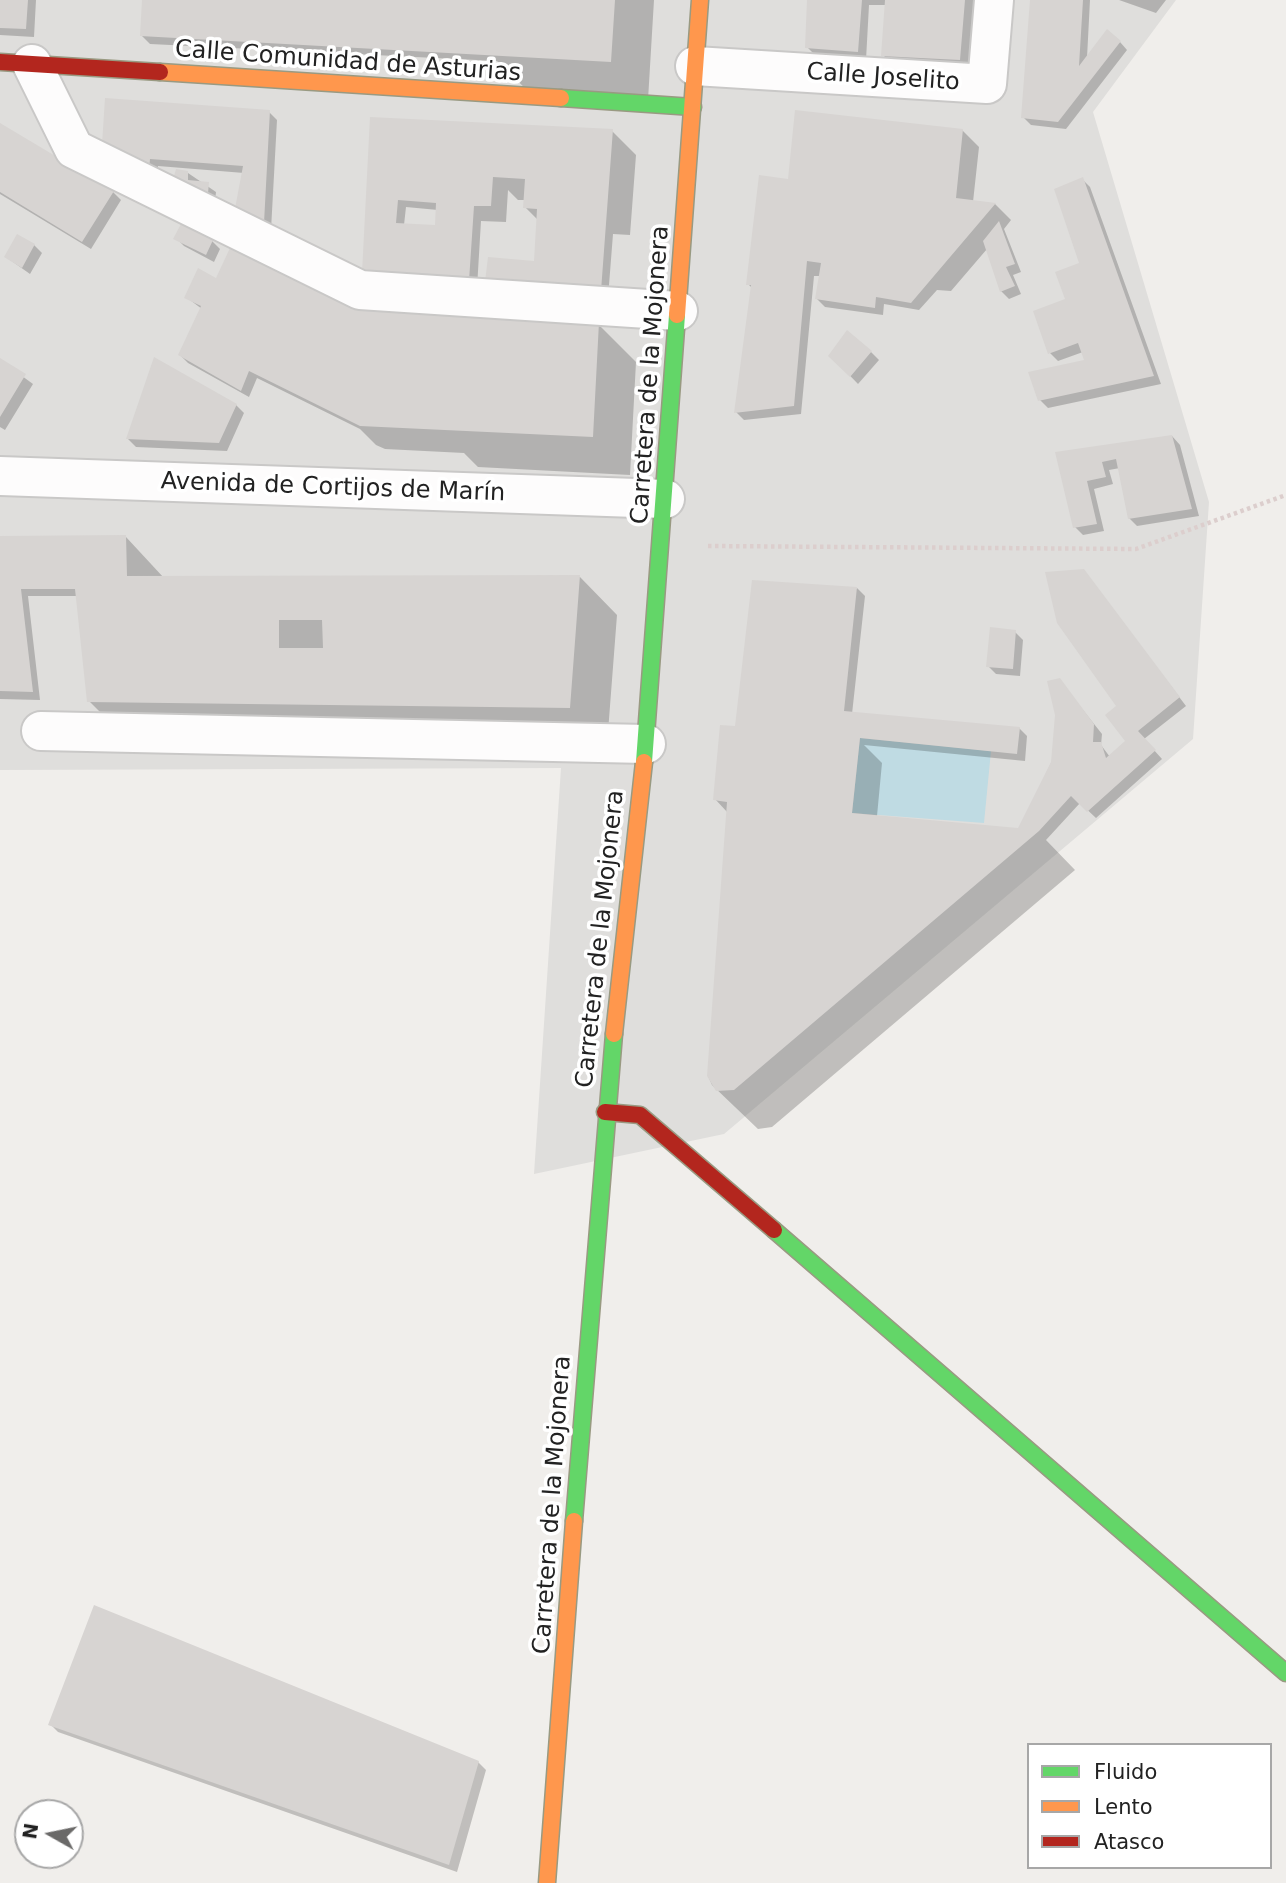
<!DOCTYPE html>
<meta charset="utf-8">
<style>
body{margin:0}
#map{position:relative;width:1286px;height:1883px;overflow:hidden;background:#f0eeeb;font-family:"DejaVu Sans",sans-serif}
canvas{display:block}
.legend{position:absolute;left:1027px;top:1743px;width:245px;height:126px;box-sizing:border-box;background:#fff;border:2px solid #a7a7a7;margin:0;padding:9px 12px;list-style:none;font-size:21px;color:#222}
.legend li{display:flex;align-items:center;gap:14px;height:35px}
.legend b{width:35px;border:2px solid #a7a7a7}
.north{position:absolute;left:14px;top:1799px;width:70px;height:70px;box-sizing:border-box;background:#fff;border:2px solid #a7a7a7;border-radius:50%;rotate:279deg;font-size:19px;font-weight:700;line-height:28px;text-align:center;color:#222}
.north::after{content:'';display:block;margin:auto;width:24px;height:32px;background:#6a6968;clip-path:polygon(50% 0,100% 100%,50% 72%,0 100%)}
</style>
<div id="map">
<canvas width="1286" height="1883"></canvas>
<ul class="legend">
<li><b style="height:9px;background:#63d668"></b>Fluido</li>
<li><b style="height:9px;background:#ff974d"></b>Lento</li>
<li><b style="height:9px;background:#b3261e"></b>Atasco</li>
</ul>
<div class="north">N</div>
</div>
<script>
const c = document.querySelector('canvas').getContext('2d');
c.lineJoin = 'round';
function paint(path, color) { c.fillStyle = color; c.fill(path, 'evenodd'); }
function strokePath(path, color, width, dash) { c.strokeStyle = color; c.lineWidth = width; c.lineCap = dash ? 'butt' : 'round'; c.setLineDash(dash || []); c.stroke(path); }
function drawText(font, color, halo, rows, align = 'center') {
  c.font = font + ' "DejaVu Sans",sans-serif'; c.lineWidth = 7; c.setLineDash([]); c.textBaseline = 'middle'; c.strokeStyle = halo; c.fillStyle = color; for (const [text, x, y, turn = 0] of rows) {
    c.save(); c.translate(x, y); c.rotate((+turn || 0) * Math.PI / 180); c.textAlign = isNaN(turn) ? turn : align; if (halo) c.strokeText(text, 0, 0); c.fillText(text, 0, 0); c.restore();
  }
}
const residential = new Path2D(`
 M 0,0 L 1176,0 L 1093,112 L 1209,502 L 1193,739 L 724,1134 L 534,1174 L 561,768 L 0,770 Z`);
const water = new Path2D(`
 M 860,738 L 991,751 L 984,823 L 852,813 Z`);
const shadow = new Path2D(`
 M 0,0 L 36,0 L 34,37 L 0,35 Z
 M 144,0 L 654,0 L 648,100 L 530,93 L 497,61 L 150,44 L 142,36 Z
 M 809,0 L 1006,0 L 997,97 L 921,93 L 883,55 L 886,5 L 869,5 L 866,60 L 815,55 L 807,47 Z
 M 1032,0 L 1090,0 L 1087,58 L 1120,42 L 1127,50 L 1066,129 L 1031,125 L 1023,117 Z
 M 1119,0 L 1166,0 L 1156,13 Z
 M 269,112 L 277,120 L 271,230 L 244,221 L 244,173 L 158,166 L 155,187 L 111,167 Z
 M 371,119 L 612,131 L 636,155 L 630,235 L 613,234 L 608,298 L 536,262 L 538,220 L 525,207 L 526,200 L 518,200 L 508,190 L 506,222 L 481,221 L 477,288 L 372,280 ZM 406,207 L 438,210 L 437,227 L 404,225 Z
 M 0,125 L 113,192 L 121,200 L 91,249 L 0,194 Z
 M 962,130 L 979,147 L 973,202 L 995,204 L 1011,220 L 1004,229 L 1021,272 L 1013,275 L 1021,294 L 1009,299 L 1001,291 L 987,249 L 951,291 L 937,290 L 919,310 L 884,304 L 883,315 L 825,307 L 817,299 L 820,276 L 814,276 L 801,414 L 744,420 L 736,412 L 752,288 L 748,284 L 789,181 Z
 M 188,173 L 216,192 L 214,211 L 172,190 Z
 M 1082,179 L 1090,187 L 1161,384 L 1048,408 L 1040,400 L 1086,362 L 1083,352 L 1058,361 L 1050,353 L 1082,264 Z
 M 176,238 L 212,241 L 220,249 L 214,262 L 184,246 Z
 M 34,245 L 42,253 L 30,274 L 6,257 Z
 M 217,280 L 354,312 L 598,324 L 636,362 L 630,475 L 478,467 L 464,453 L 385,449 L 376,445 L 360,429 L 257,378 L 249,397 L 188,363 L 180,355 L 202,309 L 186,297 Z
 M 871,352 L 879,360 L 858,384 L 831,356 Z
 M 0,360 L 33,384 L 5,430 L 0,427 Z
 M 236,405 L 244,413 L 227,451 L 136,447 L 128,439 Z
 M 1172,436 L 1180,445 L 1199,516 L 1137,526 L 1129,518 L 1120,468 L 1109,470 L 1113,484 L 1094,489 L 1104,531 L 1083,535 L 1075,527 L 1057,454 Z
 M 0,537 L 126,537 L 164,578 L 580,577 L 617,615 L 607,745 L 127,739 L 89,701 L 77,596 L 28,596 L 40,700 L 0,699 Z
 M 1083,570 L 1186,706 L 1144,739 L 1162,759 L 1096,818 L 1080,803 L 1046,840 L 1075,870 L 772,1127 L 758,1129 L 712,1085 L 708,1076 L 728,813 L 715,799 L 740,728 L 857,588 L 865,596 L 852,714 L 1019,728 L 1027,736 L 1025,761 L 864,745 L 882,763 L 877,816 L 1019,829 L 1054,757 L 1059,680 L 1102,734 L 1101,745 L 1110,757 L 1127,741 Z
 M 1015,632 L 1023,640 L 1020,676 L 996,674 L 988,666 Z
 M 50,1724 L 478,1762 L 486,1770 L 457,1872 L 58,1732 Z`);
const building = new Path2D(`
 M 0,0 L 28,0 L 26,29 L 0,28 Z
 M 142,0 L 615,0 L 611,62 L 140,36 Z
 M 807,0 L 862,0 L 858,52 L 805,48 Z
 M 885,0 L 965,0 L 960,60 L 881,56 Z
 M 1030,0 L 1083,0 L 1079,66 L 1107,29 L 1121,41 L 1058,122 L 1021,118 Z
 M 105,98 L 270,110 L 264,223 L 234,214 L 243,166 L 150,159 L 148,180 L 101,160 Z
 M 795,110 L 963,129 L 956,198 L 996,203 L 911,303 L 876,297 L 875,308 L 815,299 L 821,263 L 807,261 L 794,406 L 734,413 L 751,285 L 746,285 L 759,175 L 788,179 Z
 M 370,117 L 613,129 L 601,291 L 485,282 L 488,257 L 534,261 L 537,209 L 523,208 L 525,179 L 493,177 L 491,206 L 474,206 L 469,281 L 362,273 ZM 398,200 L 436,203 L 435,225 L 396,223 Z
 M 0,123 L 114,191 L 82,242 L 0,192 Z
 M 176,169 L 188,171 L 188,180 L 209,182 L 207,205 L 170,190 Z
 M 1083,177 L 1154,376 L 1038,401 L 1028,372 L 1084,360 L 1078,343 L 1048,354 L 1033,311 L 1065,299 L 1055,272 L 1079,263 L 1054,189 Z
 M 999,221 L 1015,264 L 1006,267 L 1015,286 L 1000,292 L 983,241 Z
 M 181,224 L 213,240 L 206,255 L 173,239 Z
 M 17,234 L 35,244 L 22,268 L 4,257 Z
 M 230,248 L 355,310 L 599,322 L 593,437 L 360,426 L 249,371 L 241,391 L 178,355 L 201,306 L 184,298 L 198,268 L 216,278 Z
 M 847,330 L 872,351 L 850,377 L 828,356 Z
 M 154,357 L 237,404 L 219,443 L 126,439 Z
 M 0,358 L 26,374 L 0,417 Z
 M 1172,435 L 1192,509 L 1128,519 L 1116,459 L 1102,462 L 1106,477 L 1087,481 L 1097,524 L 1073,528 L 1055,452 Z
 M 126,535 L 127,576 L 580,575 L 570,708 L 87,702 L 75,589 L 21,589 L 33,692 L 0,691 L 0,536 ZM 279,620 L 322,620 L 323,648 L 279,648 Z
 M 1084,569 L 1180,697 L 1138,731 L 1156,750 L 1087,812 L 1071,796 L 1039,831 L 734,1090 L 716,1091 L 707,1076 L 727,802 L 713,800 L 720,725 L 735,726 L 752,580 L 857,587 L 844,711 L 1020,727 L 1017,754 L 860,738 L 852,813 L 1018,828 L 1051,762 L 1055,715 L 1047,681 L 1060,678 L 1094,724 L 1093,742 L 1101,742 L 1106,758 L 1125,741 L 1105,715 L 1116,706 L 1057,623 L 1045,572 Z
 M 990,627 L 1016,630 L 1013,669 L 986,667 Z
 M 94,1605 L 479,1761 L 449,1865 L 48,1725 Z`);
const path = new Path2D(`
 M 708,546 L 1136,549 L 1286,495`);
const street = new Path2D(`
 M 32,64 L 74,149 L 360,290 L 678,311
 M 695,66 L 987,84 L 994,0
 M 0,476 L 665,499
 M 41,731 L 646,744`);
const fast = new Path2D(`
 M 561,98 L 693,107
 M 644,762 L 677,315
 M 774,1230 L 1286,1673
 M 574,1521 L 614,1034`);
const slow = new Path2D(`
 M 160,72 L 561,98
 M 677,315 L 700,0
 M 614,1034 L 644,762
 M 547,1883 L 574,1521`);
const jam = new Path2D(`
 M 0,62 L 160,72
 M 605,1112 L 640,1115 L 774,1230`);
const streetNames = [
 ["Calle Comunidad de Asturias",348,62,4],
 ["Calle Joselito",883,78,4],
 ["Carretera de la Mojonera",651,375,-86],
 ["Avenida de Cortijos de Marín",333,488,2],
 ["Carretera de la Mojonera",601,939,-84],
 ["Carretera de la Mojonera",553,1505,-86]
];
paint(residential, '#dfdedc');
paint(water, '#bfdbe3');
paint(shadow, '#0003');
paint(building, '#d7d4d2');
strokePath(street, '#c9c8c7', 42);
strokePath(fast, '#999a82', 19);
strokePath(slow, '#999a82', 19);
strokePath(jam, '#999a82', 19);
strokePath(path, '#dccecd', 4.5, [3.5, 3.5]);
strokePath(street, '#fdfcfc', 38);
strokePath(fast, '#63d668', 16);
strokePath(slow, '#ff974d', 16);
strokePath(jam, '#b3261e', 16);
drawText('24px', '#222', '#fff', streetNames);
</script>
